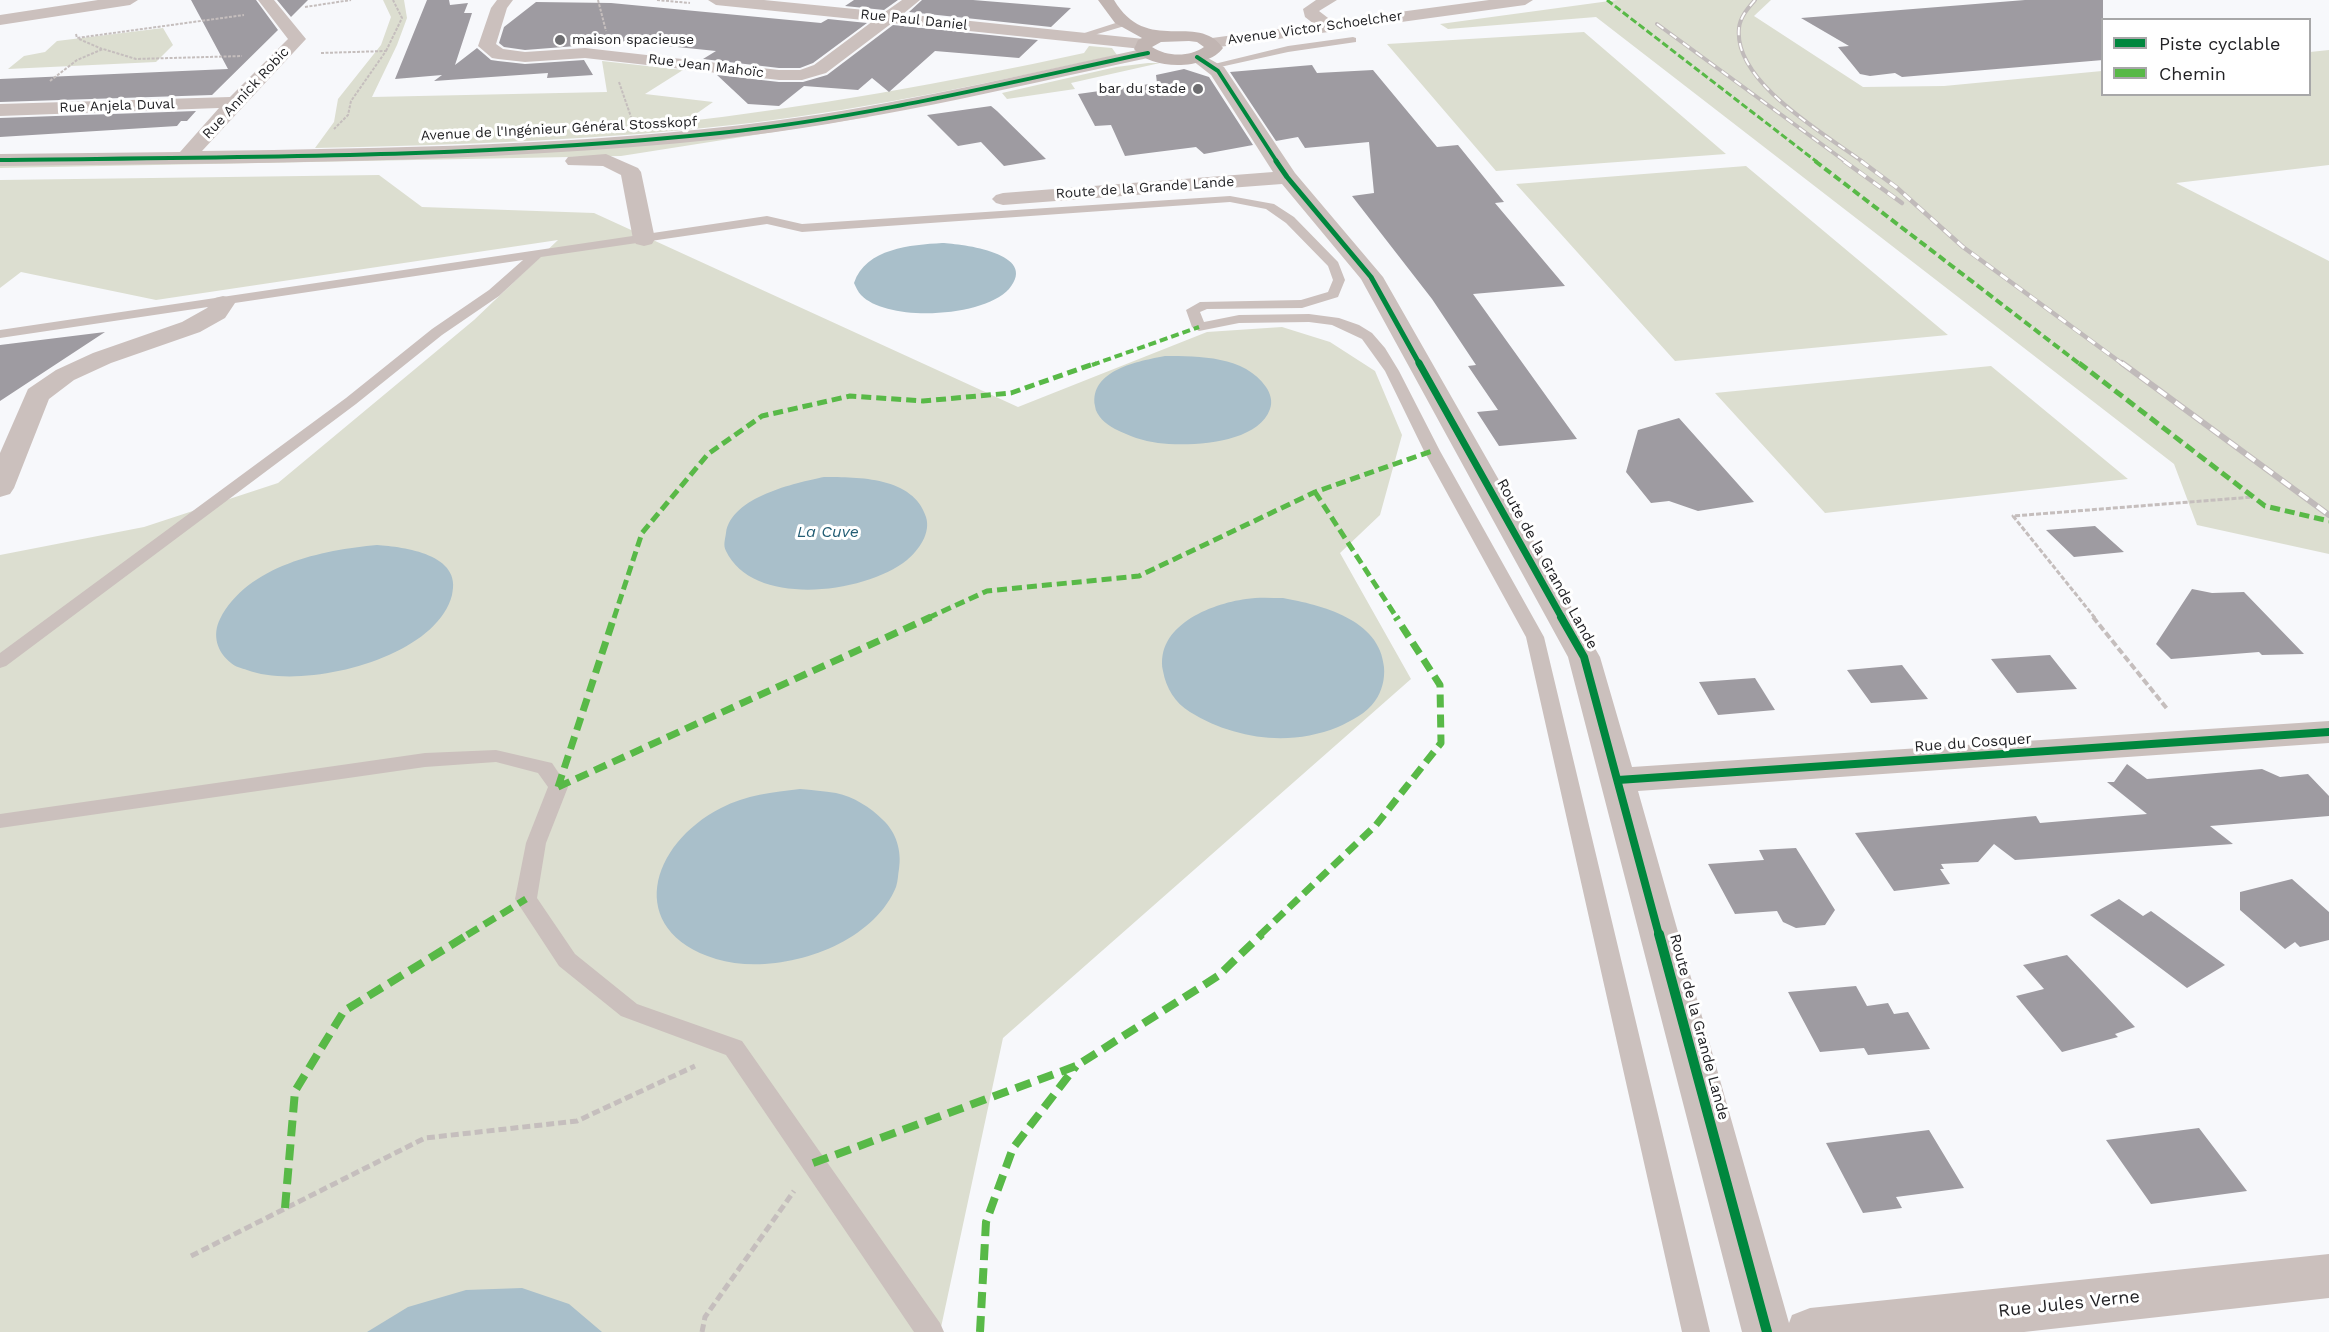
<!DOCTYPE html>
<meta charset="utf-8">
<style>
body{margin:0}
#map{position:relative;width:2329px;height:1332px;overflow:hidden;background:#f7f8fb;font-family:"Work Sans",sans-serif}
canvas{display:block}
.legend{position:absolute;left:2101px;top:18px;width:210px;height:78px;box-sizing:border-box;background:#fff;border:2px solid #a7a7a8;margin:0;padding:8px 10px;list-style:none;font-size:18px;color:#222225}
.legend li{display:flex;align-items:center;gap:12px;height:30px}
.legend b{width:30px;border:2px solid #a7a7a8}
</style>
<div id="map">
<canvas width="2329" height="1332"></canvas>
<ul class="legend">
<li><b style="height:8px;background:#00873e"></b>Piste cyclable</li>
<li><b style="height:8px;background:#58b947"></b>Chemin</li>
</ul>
</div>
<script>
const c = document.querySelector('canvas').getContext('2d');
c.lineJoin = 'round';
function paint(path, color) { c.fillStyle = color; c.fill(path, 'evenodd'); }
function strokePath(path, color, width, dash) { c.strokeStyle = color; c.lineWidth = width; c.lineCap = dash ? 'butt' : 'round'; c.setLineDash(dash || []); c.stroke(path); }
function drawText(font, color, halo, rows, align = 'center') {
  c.font = font + ' "Work Sans",sans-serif'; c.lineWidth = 6; c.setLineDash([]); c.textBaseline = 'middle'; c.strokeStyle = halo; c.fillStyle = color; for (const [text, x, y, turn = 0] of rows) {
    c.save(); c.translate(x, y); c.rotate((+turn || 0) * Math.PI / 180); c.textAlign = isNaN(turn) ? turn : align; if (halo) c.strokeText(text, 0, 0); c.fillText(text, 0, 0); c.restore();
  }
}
const green = new Path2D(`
 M 383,0 L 404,0 L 407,18 L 397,45 L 372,97 L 607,92 L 602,61 L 683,70 L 645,94 L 713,102 L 686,121 L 672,123 C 811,107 947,83 1084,53 L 1089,46 L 1112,48 L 1117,55 C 996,81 874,108 751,123 C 606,140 460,145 315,148 L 334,122 L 338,99 L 381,45 L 391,17 Z
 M 1617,0 L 1771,0 L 1754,16 L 1863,87 L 1944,86 L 2102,71 L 2102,94 L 2310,94 L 2310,52 L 2329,50 L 2329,165 L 2176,183 L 2329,261 L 2329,554 L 2197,525 L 2174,464 L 1596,17 L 1448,29 L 1440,24 Z
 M 163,28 L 173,45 L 156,62 L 8,69 L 24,56 L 45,52 L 57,41 Z
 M 1584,32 L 1726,154 L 1496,171 L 1387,44 Z
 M 1148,63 L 1160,63 L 1071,83 L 1075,89 L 1007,99 L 1002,93 L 1116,67 Z
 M 862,116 L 869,117 L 621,156 L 0,168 L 0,164 L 454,156 Z
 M 1746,166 L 1948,335 L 1675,361 L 1516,184 Z
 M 379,175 L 422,207 L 594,213 L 1018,407 L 1207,332 L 1282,327 L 1330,342 L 1375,371 L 1402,435 L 1380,515 L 1340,553 L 1411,679 L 1003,1038 L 940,1332 L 0,1332 L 0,555 L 144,527 L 278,483 L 474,320 L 558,240 L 156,300 L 21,272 L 0,288 L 0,180 Z
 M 1991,366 L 2128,479 L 1825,513 L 1715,393 Z`);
const water = new Path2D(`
 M 942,243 C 962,244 1040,253 1009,289 C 984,317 888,323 861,295 C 858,292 856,287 854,283 C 866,248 911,245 942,243 Z
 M 1165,356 C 1199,356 1245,356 1266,387 C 1270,393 1273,401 1270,409 C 1258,444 1189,447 1158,443 C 1143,441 1129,436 1115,429 C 1106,424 1096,416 1095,406 C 1089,370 1139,361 1165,356 Z
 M 824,477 C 858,477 914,477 926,517 C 931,533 919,550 907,560 C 865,594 753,608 726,551 C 723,545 725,540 726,533 C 731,497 795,483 824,477 Z
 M 377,545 C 404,547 463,554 452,595 C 436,659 302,691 247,670 C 242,668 235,667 231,663 C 217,652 212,635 220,619 C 248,565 322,550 377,545 Z
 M 1283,598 C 1321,605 1380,619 1384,667 C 1385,679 1382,691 1375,701 C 1367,713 1351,721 1338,727 C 1289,747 1234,739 1190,712 C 1175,703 1166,688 1163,671 C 1155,626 1210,604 1246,599 C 1258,597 1271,598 1283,598 Z
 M 800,789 C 812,790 824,791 836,793 C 854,797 870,807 883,820 C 896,832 902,851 899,869 C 898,874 898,881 896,887 C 871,948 775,977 716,959 C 624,930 650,844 721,808 C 746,795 773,792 800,789 Z
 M 522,1288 L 569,1304 L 602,1332 L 367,1332 L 408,1307 L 466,1290 Z`);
const building = new Path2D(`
 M 191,0 L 256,0 L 278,30 L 212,95 L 0,102 L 0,79 L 228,69 Z
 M 277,0 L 308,0 L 291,17 Z
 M 427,0 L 449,0 L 450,5 L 468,3 L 464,13 L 472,13 L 455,65 L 477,48 L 491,60 L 498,61 L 525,64 L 584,60 L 593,75 L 547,78 L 548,73 L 434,81 L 442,75 L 395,79 Z
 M 854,0 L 898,0 L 884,10 L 845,6 Z
 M 922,0 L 973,0 L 1071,8 L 1051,27 L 909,12 Z
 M 2025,0 L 2103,0 L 2103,60 L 1902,77 L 1895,73 L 1870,76 L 1860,74 L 1838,47 L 1849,46 L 1801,18 Z
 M 536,2 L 611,3 L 821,23 L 828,19 L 867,23 L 813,63 L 800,68 L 779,68 L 703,59 L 716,51 L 570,36 L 576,46 L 525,50 L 504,47 L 499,43 L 504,27 Z
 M 893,25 L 1038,40 L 1019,58 L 935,51 L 889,92 L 872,78 L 858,90 L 804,86 L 779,106 L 748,104 L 717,75 L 779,82 L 803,82 L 827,75 Z
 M 1312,65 L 1317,73 L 1373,70 L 1437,147 L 1458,145 L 1504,202 L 1495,203 L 1565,286 L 1473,294 L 1577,439 L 1499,446 L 1477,412 L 1498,410 L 1468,366 L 1476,365 L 1432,299 L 1352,196 L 1374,193 L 1369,142 L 1305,148 L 1298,137 L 1276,141 L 1230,72 Z
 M 1184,69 L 1209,77 L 1253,145 L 1204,154 L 1196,147 L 1125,156 L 1111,125 L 1095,126 L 1078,94 L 1157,83 L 1156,75 Z
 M 991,106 L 997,111 L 1046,159 L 1004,166 L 981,142 L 958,146 L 927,115 Z
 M 196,111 L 187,121 L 181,121 L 177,126 L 0,137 L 0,118 Z
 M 105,332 L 0,401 L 0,345 Z
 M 1679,418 L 1754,502 L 1698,511 L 1669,501 L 1651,503 L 1626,472 L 1638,430 Z
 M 2095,526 L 2124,552 L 2074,557 L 2046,530 Z
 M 2192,589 L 2212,593 L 2244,592 L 2304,654 L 2262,655 L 2259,652 L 2171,659 L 2156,644 Z
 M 2050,655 L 2077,689 L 2017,693 L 1991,659 Z
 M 1902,665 L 1928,699 L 1871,703 L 1847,670 Z
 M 1755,678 L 1775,710 L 1718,715 L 1699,682 Z
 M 2127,764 L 2147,779 L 2262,769 L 2280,777 L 2308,774 L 2329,796 L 2329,816 L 2210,826 L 2233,844 L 2015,860 L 1994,844 L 1978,862 L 1941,864 L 1944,869 L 1940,869 L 1950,884 L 1894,891 L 1855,833 L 2036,816 L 2040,823 L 2147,814 L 2107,782 L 2114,782 Z
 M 1796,848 L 1835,910 L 1825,925 L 1796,928 L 1783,922 L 1777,911 L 1735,914 L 1708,864 L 1764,860 L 1759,850 Z
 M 2292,879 L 2329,912 L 2329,940 L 2300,947 L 2295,942 L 2285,949 L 2240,910 L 2240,892 Z
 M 2119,899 L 2143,916 L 2151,911 L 2225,965 L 2187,988 L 2090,915 Z
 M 2067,955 L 2135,1027 L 2115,1034 L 2118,1037 L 2062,1052 L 2016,996 L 2044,989 L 2023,965 Z
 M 1856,986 L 1867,1006 L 1888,1003 L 1894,1014 L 1908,1012 L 1930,1049 L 1868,1055 L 1864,1048 L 1820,1052 L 1788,992 Z
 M 2199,1128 L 2247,1191 L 2151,1204 L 2106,1140 Z
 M 1929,1130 L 1964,1188 L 1896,1197 L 1902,1208 L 1863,1213 L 1826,1143 Z`);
const pathFar3 = new Path2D(`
 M 598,0 L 606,31
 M 657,0 L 690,3
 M 305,7 L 351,0
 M 76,34 L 77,38 L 244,15
 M 79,39 L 102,49
 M 386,51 L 402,18 L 393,0
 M 321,53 L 386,51 L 351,101 L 348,115 L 334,129
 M 50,81 L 77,60 L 103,49 L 136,59 L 242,56
 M 619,82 L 631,117`);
const pathFar2 = new Path2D(`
 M 2095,618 L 2013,516 L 2253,497`);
const pathFar1 = new Path2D(`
 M 2093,617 L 2168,710`);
const path = new Path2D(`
 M 191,1256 L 425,1138 L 577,1121 L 695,1066
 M 702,1332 L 705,1317 L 794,1191`);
const lane = new Path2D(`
 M 1125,20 L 1130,23 L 1128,25 L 1077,40 L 1072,37 Z
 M 1353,37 L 1356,38 L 1356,42 L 1288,52 L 1211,69 L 1206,66 L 1288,46 Z
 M 1230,196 L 1274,204 L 1294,217 L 1338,262 L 1345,280 L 1338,297 L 1302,308 L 1207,309 L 1200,312 L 1204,322 L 1239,315 L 1309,314 L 1339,318 L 1359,325 L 1372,333 L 1385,348 L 1399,371 L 1440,451 L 1544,637 L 1710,1332 L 1682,1332 L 1526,637 L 1424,451 L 1385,371 L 1362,339 L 1332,325 L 1309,322 L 1239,323 L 1199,331 L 1192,327 L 1186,310 L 1200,302 L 1301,300 L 1328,292 L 1333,280 L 1328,266 L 1286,223 L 1266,209 L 1230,202 L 802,232 L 767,224 L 541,257 L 499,296 L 442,335 L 356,404 L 6,666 L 0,668 L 0,653 L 346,398 L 432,329 L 489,290 L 523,260 L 0,338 L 0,330 L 767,216 L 802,224 Z
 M 496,750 L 552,763 L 568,787 L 546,843 L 537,898 L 575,954 L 637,1004 L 742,1041 L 940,1323 L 944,1332 L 914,1332 L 726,1055 L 621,1016 L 559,966 L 515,899 L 526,843 L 548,787 L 538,773 L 496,762 L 425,767 L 0,828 L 0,814 L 425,753 Z`);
const street = new Path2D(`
 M 98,0 L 138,0 L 130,5 L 0,25 L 0,15 Z
 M 258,0 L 274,0 L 306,39 L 202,151 C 392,148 584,146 773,121 C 897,105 1020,75 1142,49 L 892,23 L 826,73 L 802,80 L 779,80 L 585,58 L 525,62 L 498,59 L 492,58 L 478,46 L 491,8 L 497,0 L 513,0 L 507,8 L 496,44 L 503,49 L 525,52 L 585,48 L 779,70 L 800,70 L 814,65 L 873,21 L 716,5 L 708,0 L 764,0 L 885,12 L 902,0 L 920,0 L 903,14 L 1144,39 L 1150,40 L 1153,44 L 1149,48 L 1157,53 L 1154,57 L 1148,58 C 1006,89 864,123 720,139 C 481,164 240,163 0,166 L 0,154 L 180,152 L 219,108 L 0,116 L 0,104 L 230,97 L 288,39 Z
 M 1316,0 L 1337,0 L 1319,11 L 1332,21 L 1489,0 L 1533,0 L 1525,5 L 1212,48 L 1206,47 L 1203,43 L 1206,39 L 1212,38 L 1314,24 L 1305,17 L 1303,9 Z
 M 1197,52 L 1224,67 L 1295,173 L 1383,277 L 1600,657 L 1632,767 L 2329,721 L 2329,743 L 1638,791 L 1789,1323 L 1792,1315 L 1810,1308 L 2329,1254 L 2329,1298 L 2024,1332 L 1742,1332 L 1568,657 L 1361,279 L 1282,184 L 1003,205 L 996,203 L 992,199 L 996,195 L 1003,193 L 1273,172 L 1211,75 L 1188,57 L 1191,53 Z
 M 606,154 L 638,168 L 641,172 L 655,239 L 652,244 L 644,246 L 636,244 L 633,239 L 621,175 L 603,166 L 568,165 L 565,161 L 568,157 Z
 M 223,296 L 231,298 L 235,303 L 225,318 L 200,332 L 111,363 L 74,380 L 49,399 L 14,488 L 10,494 L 0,497 L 0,453 L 28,389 L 56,370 L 93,353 L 182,322 L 207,308 L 215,298 Z`);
const secondary = new Path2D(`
 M 1098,0 L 1114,0 C 1147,56 1197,11 1223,48 C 1207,70 1151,71 1134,49 L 1138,40 L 1142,38 L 1115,23 ZM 1189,41 L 1197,42 L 1204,47 C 1190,57 1167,57 1152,47 L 1161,42 Z`);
const railFar2 = new Path2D(`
 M 1755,0 C 1748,8 1740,17 1739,28 C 1733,82 1825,134 1863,162
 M 1657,24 L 1846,162`);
const railFar1 = new Path2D(`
 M 1844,161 L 1902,203
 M 1861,161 L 1896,187 L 1963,247 L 2124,365`);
const rail = new Path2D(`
 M 2122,363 L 2329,515`);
const quietFar4 = new Path2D(`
 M 1607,0 L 1817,162`);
const quietFar3 = new Path2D(`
 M 1815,161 L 2081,365
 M 1092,365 L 1199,327`);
const quietFar2 = new Path2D(`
 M 2079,363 L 2265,506 L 2329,521
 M 1315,492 L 1397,618
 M 614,618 L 642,533 L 708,454 L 762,416 L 850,396 L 923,401 L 1011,393 L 1096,363
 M 928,618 L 987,591 L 1139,576 L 1315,492 L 1432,451`);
const quietFar1 = new Path2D(`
 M 558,787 L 931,617
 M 558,787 L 614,617
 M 467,935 L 526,899
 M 1260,935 L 1376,825 L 1441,743 L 1440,685 L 1396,617`);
const quiet = new Path2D(`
 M 813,1163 L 1076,1066 L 1218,976 L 1262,934
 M 285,1208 L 295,1091 L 344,1011 L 469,934
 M 980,1332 L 986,1222 L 1013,1148 L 1076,1066`);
const cyclewayFar4 = new Path2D(`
 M 1197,57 L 1218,71 L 1277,162
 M 0,160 C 240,157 481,158 720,133 C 864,118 1006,83 1148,53`);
const cyclewayFar3 = new Path2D(`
 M 1276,161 L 1287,177 L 1371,277 L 1420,365`);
const cyclewayFar2 = new Path2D(`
 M 1419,363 L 1562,618`);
const cyclewayFar1 = new Path2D(`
 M 1561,617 L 1584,657 L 1659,935
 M 1618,780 L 2329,732`);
const cycleway = new Path2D(`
 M 1659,934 L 1767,1332`);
const markers = [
 [560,40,6,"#6d6d70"],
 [1198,89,6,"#6d6d70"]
];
const farStreetnames = [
 ["Rue Paul Daniel",914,20,6],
 ["Avenue Victor Schoelcher",1315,28,-8],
 ["Rue Jean Mahoïc",706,66,7],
 ["Rue Annick Robic",246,93,-47],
 ["Rue Anjela Duval",117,106,-2],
 ["Avenue de l'Ingénieur Général Stosskopf",559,129,-3],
 ["Route de la Grande Lande",1145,188,-4]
];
const farPoinames = [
 ["maison spacieuse",572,40],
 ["bar du stade",1186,89,"right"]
];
const streetNames = [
 ["Route de la Grande Lande",1547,564,61],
 ["Rue du Cosquer",1973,743,-4],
 ["Route de la Grande Lande",1699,1027,75]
];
const waterNames = [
 ["La Cuve",828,532]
];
const nearStreetnames = [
 ["Rue Jules Verne",2069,1304,-6]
];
paint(green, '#dcded0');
paint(water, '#a9bfca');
paint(building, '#9e9ba1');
strokePath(pathFar3, '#c5bebd', 2, [3, 1.5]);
strokePath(pathFar2, '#c5bebd', 3, [5, 2]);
strokePath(pathFar1, '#c5bebd', 4, [7, 3]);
strokePath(path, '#c5bebd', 5, [8, 4]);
paint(lane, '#cbc0bd');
paint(street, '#cbc0bd');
paint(secondary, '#c1b5b2');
strokePath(railFar2, '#c0baba', 4);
strokePath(railFar1, '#c0baba', 4.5);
strokePath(rail, '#c0baba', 6);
strokePath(railFar2, '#fff', 2, [8]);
strokePath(railFar1, '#fff', 3, [9]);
strokePath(rail, '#fff', 4, [11]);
strokePath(quietFar4, '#58b947', 3, [7, 3]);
strokePath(quietFar3, '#58b947', 4, [8, 4]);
strokePath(quietFar2, '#58b947', 5, [10, 5]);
strokePath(quietFar1, '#58b947', 7, [13, 7]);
strokePath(quiet, '#58b947', 8, [16, 8]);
strokePath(cyclewayFar4, '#00873e', 4);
strokePath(cyclewayFar3, '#00873e', 5);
strokePath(cyclewayFar2, '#00873e', 7);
strokePath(cyclewayFar1, '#00873e', 8);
strokePath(cycleway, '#00873e', 10);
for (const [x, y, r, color] of markers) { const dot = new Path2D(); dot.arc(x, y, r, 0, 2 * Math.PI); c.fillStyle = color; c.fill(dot); strokePath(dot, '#fff', 2); }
drawText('14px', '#222225', '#fff', farStreetnames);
drawText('14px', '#222225', '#fff', farPoinames, 'left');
drawText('15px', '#222225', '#fff', streetNames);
drawText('italic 16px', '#225d74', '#fff', waterNames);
drawText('18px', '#222225', '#fff', nearStreetnames);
</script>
